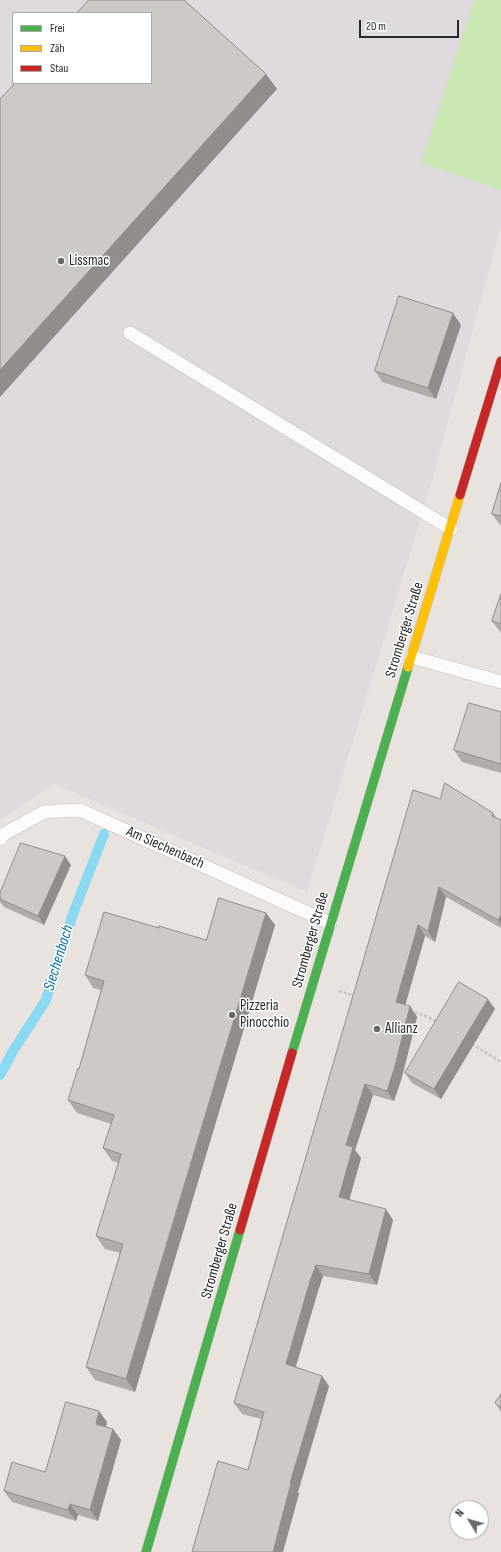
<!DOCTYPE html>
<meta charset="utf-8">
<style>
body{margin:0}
#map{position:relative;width:501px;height:1552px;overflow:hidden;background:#e8e3de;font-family:"Sofia Sans Condensed",sans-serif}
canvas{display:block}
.legend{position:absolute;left:12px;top:12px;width:140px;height:72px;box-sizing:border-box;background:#fff;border:1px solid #a9a9a9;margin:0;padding:5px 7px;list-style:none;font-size:12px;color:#292929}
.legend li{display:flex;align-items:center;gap:8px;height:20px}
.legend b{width:20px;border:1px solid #a9a9a9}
.north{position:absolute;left:449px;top:1500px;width:40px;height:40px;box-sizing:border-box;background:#fff;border:1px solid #a9a9a9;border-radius:50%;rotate:307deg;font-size:11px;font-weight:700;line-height:16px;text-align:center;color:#292929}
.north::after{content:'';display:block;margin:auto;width:14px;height:18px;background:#6c6a68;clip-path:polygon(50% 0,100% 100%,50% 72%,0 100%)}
.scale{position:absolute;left:359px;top:20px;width:100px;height:18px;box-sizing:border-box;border:2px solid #292929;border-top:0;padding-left:5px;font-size:12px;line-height:14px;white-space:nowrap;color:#292929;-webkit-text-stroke:3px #fff;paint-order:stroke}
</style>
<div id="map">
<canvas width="501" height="1552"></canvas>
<ul class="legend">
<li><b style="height:5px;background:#4caf50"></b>Frei</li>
<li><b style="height:5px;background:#ffc107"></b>Zäh</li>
<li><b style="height:5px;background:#c62828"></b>Stau</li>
</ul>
<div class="north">N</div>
<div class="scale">20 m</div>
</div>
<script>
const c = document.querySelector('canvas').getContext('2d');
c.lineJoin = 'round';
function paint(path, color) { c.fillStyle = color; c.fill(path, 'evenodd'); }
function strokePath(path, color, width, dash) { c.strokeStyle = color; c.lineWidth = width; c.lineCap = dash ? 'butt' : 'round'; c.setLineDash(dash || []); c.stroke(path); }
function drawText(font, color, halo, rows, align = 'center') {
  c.font = font + ' "Sofia Sans Condensed",sans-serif'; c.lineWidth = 3; c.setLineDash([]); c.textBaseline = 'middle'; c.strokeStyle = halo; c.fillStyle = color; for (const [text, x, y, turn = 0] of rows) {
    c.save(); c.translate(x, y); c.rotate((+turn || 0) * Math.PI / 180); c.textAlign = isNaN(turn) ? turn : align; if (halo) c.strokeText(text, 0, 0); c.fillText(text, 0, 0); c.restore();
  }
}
const industrial = new Path2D(`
 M 0,0 L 474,0 L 422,163 L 501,190 L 501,226 L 430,488 L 307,892 L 54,784 L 0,820 ZM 13,13 L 151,13 L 151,83 L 13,83 Z`);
const green = new Path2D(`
 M 474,0 L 501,0 L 501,190 L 421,163 Z`);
const stream = new Path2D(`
 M 0,1075 L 13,1051 L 46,1000 L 73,914 L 104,834`);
const path = new Path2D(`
 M 339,991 L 355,996
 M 410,1011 L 426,1016 L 438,1023
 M 472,1044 L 501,1062`);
const lane = new Path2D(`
 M 130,333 L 451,529
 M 412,657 L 501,682
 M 0,839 L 4,834 L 44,812 L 80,810 L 330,923`);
const fast = new Path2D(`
 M 292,1053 L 408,667
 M 146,1552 L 240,1230`);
const slow = new Path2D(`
 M 408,667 L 460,495`);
const jam = new Path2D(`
 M 460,495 L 501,361
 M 240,1230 L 292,1053`);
const wall = new Path2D(`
 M 461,325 L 436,399 L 382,382 L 375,371 Z
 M 501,483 L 501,525 L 500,525 L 492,514 Z
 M 501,594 L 501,633 L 492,621 Z
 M 501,712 L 501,773 L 462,762 L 454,750 Z
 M 440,799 L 493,813 L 497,818 L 501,820 L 501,928 L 446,897 L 435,942 L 425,936 L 405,1005 L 410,1006 L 417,1017 L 402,1077 L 394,1101 L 373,1095 L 355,1150 L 361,1158 L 349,1200 L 393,1220 L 377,1285 L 323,1276 L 318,1291 L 296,1367 L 322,1376 L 329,1386 L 298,1492 L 299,1494 L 248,1470 L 261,1419 L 242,1414 L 234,1403 Z
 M 71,865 L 44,925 L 4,907 L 0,902 L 0,893 Z
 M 266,913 L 275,925 L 135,1392 L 95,1380 L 86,1367 L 120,1253 L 105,1249 L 96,1236 L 119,1163 L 112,1161 L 103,1148 L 111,1124 L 77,1113 L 68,1100 L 79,1069 L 101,990 L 93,988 L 85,975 L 159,928 L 206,940 Z
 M 495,1009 L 441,1099 L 412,1083 L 405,1073 Z
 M 501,1394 L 501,1412 L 495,1403 Z
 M 107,1422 L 106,1427 L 113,1429 L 121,1440 L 98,1521 L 78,1515 L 76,1521 L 12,1502 L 4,1491 L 45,1472 Z`);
const shadedWall = new Path2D(`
 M 266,74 L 277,89 L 0,397 L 0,370 Z
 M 453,313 L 461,325 L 436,399 L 428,388 Z
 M 65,856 L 71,865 L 44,925 L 38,916 Z
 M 439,887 L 446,897 L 435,942 L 428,931 Z
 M 266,913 L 275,925 L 135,1392 L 126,1379 Z
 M 501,915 L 501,925 L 498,920 Z
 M 418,925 L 425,936 L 403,1013 L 396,1002 Z
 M 488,999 L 495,1009 L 441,1099 L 434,1089 Z
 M 410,1006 L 417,1017 L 402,1077 L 394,1101 L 387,1091 Z
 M 365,1084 L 373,1095 L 355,1150 L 361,1158 L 347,1208 L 339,1197 L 346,1145 Z
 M 386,1209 L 393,1220 L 377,1285 L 369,1274 Z
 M 316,1265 L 323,1276 L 318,1291 L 293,1375 L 286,1364 L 310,1281 Z
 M 322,1376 L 329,1386 L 298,1492 L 299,1494 L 283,1552 L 273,1552 L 290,1483 Z
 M 99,1411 L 107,1422 L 104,1435 L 96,1424 Z
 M 113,1429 L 121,1440 L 98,1521 L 90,1510 Z
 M 70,1504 L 78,1515 L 76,1521 L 68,1510 Z`);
const building = new Path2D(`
 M 89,0 L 184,0 L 266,74 L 0,370 L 0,99 L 15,83 L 151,83 L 151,13 L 77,13 Z
 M 399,296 L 453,313 L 428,388 L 375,371 Z
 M 501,483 L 501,516 L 492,514 Z
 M 501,594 L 501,624 L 492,621 Z
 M 469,703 L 501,712 L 501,764 L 454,750 Z
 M 445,783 L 493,813 L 492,816 L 501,820 L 501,915 L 498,920 L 439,887 L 428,931 L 418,925 L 396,1002 L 410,1006 L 395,1066 L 387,1091 L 365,1084 L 346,1145 L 353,1147 L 339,1197 L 386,1209 L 369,1274 L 316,1265 L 310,1281 L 286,1364 L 322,1376 L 290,1483 L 291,1483 L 273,1552 L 192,1552 L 218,1461 L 248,1470 L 264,1412 L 234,1403 L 413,790 L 440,799 Z
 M 21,843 L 65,856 L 38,916 L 0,899 L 0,893 Z
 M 219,898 L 266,913 L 126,1379 L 86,1367 L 123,1244 L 96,1236 L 121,1154 L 103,1148 L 114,1115 L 68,1100 L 78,1068 L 79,1069 L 104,981 L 85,975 L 104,912 L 159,928 L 159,926 L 206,940 Z
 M 459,982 L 488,999 L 434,1089 L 405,1073 Z
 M 501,1394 L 501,1408 L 495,1403 Z
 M 66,1402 L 99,1411 L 96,1424 L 113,1429 L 90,1510 L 70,1504 L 68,1510 L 4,1491 L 12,1462 L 45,1472 Z`);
const markers = [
 [61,261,4,"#6c6a68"],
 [232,1015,4,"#6c6a68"],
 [377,1029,4,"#6c6a68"]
];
const poiNames = [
 ["Lissmac",69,261],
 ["Pizzeria",240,1006],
 ["Pinocchio",240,1023],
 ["Allianz",385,1029]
];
const streetNames = [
 ["Stromberger Straße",405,630,-73],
 ["Am Siechenbach",165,848,24],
 ["Stromberger Straße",311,940,-74],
 ["Stromberger Straße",220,1251,-74]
];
const waterNames = [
 ["Siechenbach",59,958,-73]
];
paint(industrial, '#dedadd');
paint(green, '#c9e6b3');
strokePath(stream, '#8ad8f1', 10);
strokePath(lane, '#c1bfc0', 14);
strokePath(fast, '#c1bfc0', 10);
strokePath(slow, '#c1bfc0', 10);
strokePath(jam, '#c1bfc0', 10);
strokePath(path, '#c4c4c3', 2.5, [3, 2]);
strokePath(lane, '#fcfbfa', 13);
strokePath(fast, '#4caf50', 9);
strokePath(slow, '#ffc107', 9);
strokePath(jam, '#c62828', 9);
paint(wall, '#b0ada9');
paint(shadedWall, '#908d8a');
paint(building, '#cdc9c5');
strokePath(building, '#908d8a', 1);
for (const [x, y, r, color] of markers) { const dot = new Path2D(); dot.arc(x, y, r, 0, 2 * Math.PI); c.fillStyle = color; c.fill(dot); strokePath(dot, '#fff', 1.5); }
drawText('15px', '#292929', '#fff', poiNames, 'left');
drawText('15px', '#292929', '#fff', streetNames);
drawText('italic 16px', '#0270a4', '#fff', waterNames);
</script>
